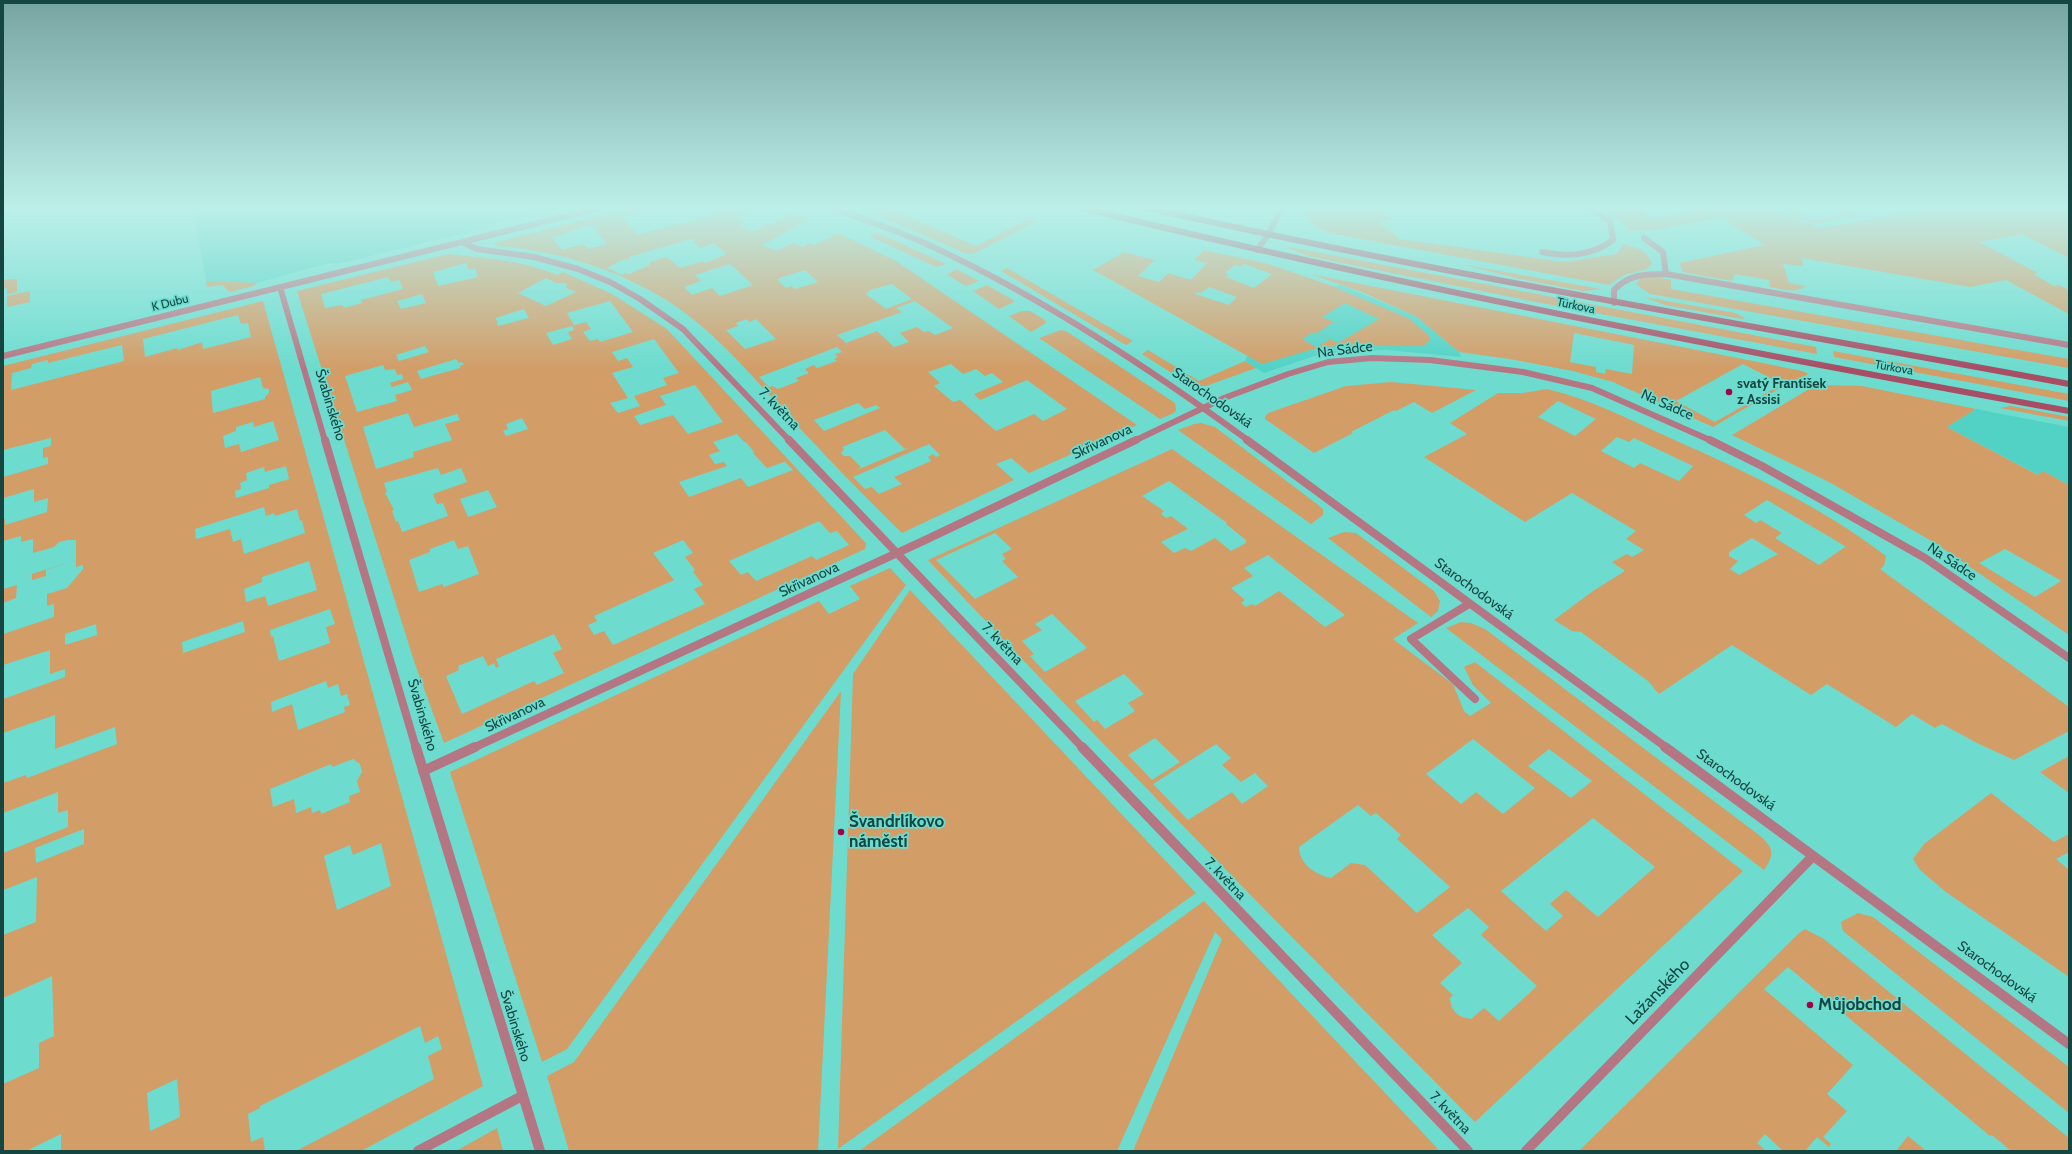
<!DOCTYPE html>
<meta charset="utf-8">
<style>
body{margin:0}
#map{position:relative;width:2072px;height:1154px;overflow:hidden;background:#6ddccf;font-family:Cabin,sans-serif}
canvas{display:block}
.frame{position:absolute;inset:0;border:4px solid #154641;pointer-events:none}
</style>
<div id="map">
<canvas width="2072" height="1154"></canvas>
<div class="frame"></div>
</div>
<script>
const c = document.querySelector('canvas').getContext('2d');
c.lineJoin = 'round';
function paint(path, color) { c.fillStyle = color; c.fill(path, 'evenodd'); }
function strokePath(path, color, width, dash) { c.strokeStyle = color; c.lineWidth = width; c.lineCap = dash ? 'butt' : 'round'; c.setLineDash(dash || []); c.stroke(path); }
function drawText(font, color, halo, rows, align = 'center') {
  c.font = font + ' Cabin,sans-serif'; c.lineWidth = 3.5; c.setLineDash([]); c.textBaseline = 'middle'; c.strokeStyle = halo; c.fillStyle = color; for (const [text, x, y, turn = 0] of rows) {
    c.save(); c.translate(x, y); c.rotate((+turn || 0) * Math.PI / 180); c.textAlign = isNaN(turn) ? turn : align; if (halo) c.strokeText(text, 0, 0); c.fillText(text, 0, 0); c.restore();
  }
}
const built = new Path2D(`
 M 193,208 L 561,208 L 499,223 L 494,226 L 337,264 L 329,263 L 257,283 L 206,281 Z
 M 1342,285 L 1417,317 L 1459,352 L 1461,357 L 1386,350 L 1352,351 L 1318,355 L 1264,373 L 1245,361 L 1247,356 L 1332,286 Z
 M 1976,409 L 2069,427 L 2069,485 L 2043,471 L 2039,475 L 1947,427 Z`);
const green = new Path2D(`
 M 629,208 L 655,208 L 623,217 L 637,235 L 713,215 L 706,208 L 753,208 L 737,219 L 744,222 L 739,226 L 755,231 L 767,224 L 770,225 L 784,218 L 782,216 L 788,213 L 808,220 L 762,245 L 777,251 L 793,243 L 803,247 L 809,243 L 814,245 L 838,233 L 896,261 L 1137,425 L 1029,473 L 1011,458 L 996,464 L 1014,480 L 902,533 C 865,497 829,460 794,422 C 750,374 706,319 647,289 C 600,264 549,250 497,246 L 494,243 ZM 586,226 L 592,226 L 607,244 L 588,249 L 583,244 L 562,250 L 552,238 ZM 691,239 L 695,240 L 693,241 L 700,248 L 714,243 L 725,253 L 725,255 L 705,263 L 703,261 L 680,268 L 667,257 L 650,262 L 650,265 L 629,274 L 626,273 L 622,275 L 607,268 L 624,259 L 628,260 L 630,259 L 629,257 ZM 730,264 L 753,285 L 720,296 L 712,288 L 692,295 L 684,287 L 701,281 L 695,275 ZM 805,270 L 818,282 L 795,289 L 791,286 L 786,288 L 777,279 ZM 892,284 L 912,299 L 886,309 L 866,294 L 870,290 ZM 915,301 L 953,328 L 935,335 L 929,331 L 924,332 L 917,327 L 900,333 L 909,342 L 894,347 L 877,331 L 846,343 L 837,335 L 902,312 L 896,308 ZM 747,319 L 749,322 L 756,319 L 776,339 L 745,349 L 726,330 L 738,326 L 736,323 ZM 837,347 L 842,352 L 835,354 L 838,357 L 834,359 L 837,361 L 817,368 L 814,365 L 805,369 L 809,373 L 796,378 L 799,381 L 778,389 L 773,386 L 769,387 L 759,377 ZM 951,364 L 963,374 L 976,369 L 985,376 L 992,373 L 1003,382 L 974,394 L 980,400 L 1027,380 L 1067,409 L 1043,421 L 1034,414 L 996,431 L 960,400 L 953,402 L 934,386 L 940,383 L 928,372 ZM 858,403 L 865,409 L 876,405 L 880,408 L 824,431 L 814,420 ZM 885,430 L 905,449 L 909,448 L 857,470 L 861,467 L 850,456 L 844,456 L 841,453 L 844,449 L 842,447 ZM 929,444 L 940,455 L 936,457 L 933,454 L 928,457 L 931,461 L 894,477 L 902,484 L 879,494 L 872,487 L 865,489 L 853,477 Z
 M 861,208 L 891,209 L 976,246 L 1031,218 L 1037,221 L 973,254 L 967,254 Z
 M 1311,208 L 1400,208 L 1382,211 L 1392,220 L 1379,222 L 1400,239 L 1564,262 L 1617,254 L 1623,244 C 1639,249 1646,248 1652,264 L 1647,269 L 1624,275 L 1609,285 L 1334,234 C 1322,231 1314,228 1307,217 Z
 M 1602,208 L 1640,208 L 1646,211 L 1642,213 L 1653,219 L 1689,212 L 1682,208 L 1770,208 L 1783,215 L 1822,228 L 1930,208 L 2069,208 L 2069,258 L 2022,234 L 1979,242 L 2038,273 L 2033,274 L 2054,286 L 2059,285 L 2069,290 L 2069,314 L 2006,280 L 1970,287 L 1802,258 L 1803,266 L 1783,264 L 1789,283 L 1806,286 C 1795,294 1783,289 1770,287 L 1769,280 L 1735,274 L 1732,281 L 1683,272 L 1679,263 L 1765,245 L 1720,217 L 1655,230 L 1629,231 L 1624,224 Z
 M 1779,208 L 1793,208 L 1806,215 L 1802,216 L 1812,221 L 1845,214 L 1834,208 L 1845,208 L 1858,214 L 1815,224 L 1788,215 L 1790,214 Z
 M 876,232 L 946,264 L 938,267 L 934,266 L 871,237 L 871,234 Z
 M 1284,246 L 1816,347 L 1817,354 L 1536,302 L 1308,256 Z
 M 1204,250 L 1269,264 L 1332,286 L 1410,319 L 1429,336 L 1430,340 L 1423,346 L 1335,346 L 1314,349 L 1262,364 L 1093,270 L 1124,252 L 1155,260 L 1138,276 L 1159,282 L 1168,273 L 1191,280 L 1207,263 L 1194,260 ZM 1244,264 L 1272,274 L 1254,288 L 1226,277 L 1229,274 L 1225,273 L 1235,265 L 1240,267 ZM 1209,287 L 1237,297 L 1229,305 L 1195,294 L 1197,292 L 1201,293 ZM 1345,303 L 1379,319 L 1338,343 L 1317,333 L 1334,322 L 1322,317 ZM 1314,332 L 1329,339 L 1329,340 L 1316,347 L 1302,339 Z
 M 448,254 C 485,258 522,260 557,275 L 563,272 L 612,294 L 667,329 L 863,540 L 866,544 L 865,549 L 444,743 L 415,664 L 297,291 ZM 466,263 L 469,270 L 475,268 L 478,277 L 438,286 L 433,272 ZM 388,277 L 391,282 L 399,280 L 403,289 L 361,300 L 362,303 L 344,308 L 342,305 L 325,308 L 321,294 ZM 546,278 L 556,283 L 566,283 L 567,285 L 566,288 L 576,292 L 546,306 L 518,293 ZM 422,294 L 426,303 L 401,309 L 397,301 ZM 610,301 L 633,332 L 600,342 L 598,339 L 590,341 L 583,332 L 591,329 L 586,322 L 574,325 L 567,313 ZM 524,309 L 529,318 L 498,326 L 496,318 ZM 572,326 L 574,330 L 568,332 L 572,339 L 553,345 L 546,333 ZM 654,339 L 679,373 L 663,378 L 667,385 L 634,396 L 640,406 L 618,413 L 610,403 L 628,398 L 612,373 L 633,367 L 627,358 L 618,361 L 612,352 ZM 425,346 L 429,352 L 399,361 L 396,355 ZM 456,359 L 459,363 L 462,362 L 464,364 L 460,366 L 460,368 L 421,379 L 417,371 ZM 383,365 L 385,370 L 395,369 L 397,375 L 402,374 L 403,379 L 390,383 L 392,387 L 408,382 L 412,390 L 395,395 L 397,401 L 357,412 L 345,376 ZM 695,385 L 723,422 L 688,434 L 673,415 L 640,425 L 634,416 L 666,405 L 660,396 ZM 408,413 L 414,427 L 457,414 L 460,420 L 445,424 L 452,440 L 413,452 L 414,457 L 376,469 L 363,427 ZM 522,418 L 528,429 L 506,436 L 503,431 L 508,429 L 506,424 ZM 737,434 L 744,442 L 746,442 L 754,452 L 753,453 L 767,468 L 787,461 L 785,462 L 793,470 L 748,487 L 741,478 L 689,497 L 679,482 L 727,466 L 724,462 L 715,464 L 709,455 L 720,451 L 713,442 ZM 438,468 L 441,475 L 461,468 L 467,482 L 433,494 L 437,504 L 443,503 L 448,516 L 402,532 L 398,521 L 396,522 L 392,511 L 394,510 L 385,493 L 387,492 L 384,483 ZM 488,490 L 497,507 L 468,517 L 460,499 ZM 819,521 L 830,533 L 837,531 L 849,545 L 816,560 L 812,556 L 756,581 L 748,572 L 741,575 L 729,561 ZM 454,540 L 458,549 L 468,546 L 479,574 L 444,587 L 442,584 L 419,592 L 409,560 L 430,552 L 430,549 ZM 683,540 L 693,553 L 685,557 L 695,570 L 693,572 L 703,585 L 694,589 L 705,604 L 613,645 L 604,631 L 594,635 L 588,625 L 597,621 L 594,616 L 674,580 L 653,553 ZM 554,634 L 562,649 L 553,653 L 564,673 L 537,685 L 534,681 L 462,714 L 446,676 L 459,670 L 458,666 L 483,656 L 488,666 L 494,663 L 496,668 L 499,666 L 496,659 Z
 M 1460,264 L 1601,289 L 1583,291 L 1520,279 Z
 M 1007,268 L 1133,341 L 1126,345 L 1001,271 Z
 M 956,269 L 979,281 L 966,286 L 947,275 Z
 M 1310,274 L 1748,360 L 1802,371 L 1807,373 L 1807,375 L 1792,381 L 1713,427 L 1613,382 L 1573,371 L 1510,359 L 1459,352 L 1417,317 L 1362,292 ZM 1574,333 L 1634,345 L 1632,374 L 1606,369 L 1605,374 L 1596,372 L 1596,367 L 1570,362 ZM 1743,364 L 1782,384 L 1715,422 L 1676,401 Z
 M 1649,276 L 1671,280 L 1671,289 L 2069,359 L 2069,368 L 1650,294 L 1636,284 L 1640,278 Z
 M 10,279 L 17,279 L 17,292 L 7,294 L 7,288 L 3,289 L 3,280 Z
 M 206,281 L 257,283 L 254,286 L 229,292 L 223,285 L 207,287 Z
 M 987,285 L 1013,300 L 1014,302 L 999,309 L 973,291 Z
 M 30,291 L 30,302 L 7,307 L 7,296 Z
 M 1644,297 L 1735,313 L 1745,318 L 1742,319 L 1665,305 Z
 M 263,301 L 483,1086 L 361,1151 L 296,1151 L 434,1079 L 428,1056 L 442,1049 L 438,1036 L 425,1043 L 420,1026 L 260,1106 L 260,1108 L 248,1114 L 251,1142 L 263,1137 L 265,1151 L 61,1151 L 61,1134 L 26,1151 L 3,1151 L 3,1084 L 39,1068 L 39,1043 L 54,1036 L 52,976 L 3,998 L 3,935 L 36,922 L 37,877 L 3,890 L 3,853 L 68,827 L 68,810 L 58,813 L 58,792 L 3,813 L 3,783 L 26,775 L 27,778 L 117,744 L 115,727 L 55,749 L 55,715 L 3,733 L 3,699 L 65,677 L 65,669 L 50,674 L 50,650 L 3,665 L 3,634 L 54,617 L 54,604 L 47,606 L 47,594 L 67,588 L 83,569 L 83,565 L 76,567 L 76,560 L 46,570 L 46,576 L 32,580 L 32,574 L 76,560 L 76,540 L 68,540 L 59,542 L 54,547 L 33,553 L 33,539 L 21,542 L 21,536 L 3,541 L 3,519 L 5,519 L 5,525 L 47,512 L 48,498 L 34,502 L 34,489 L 3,498 L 3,477 L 48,464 L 48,457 L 43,458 L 43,448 L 51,446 L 51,438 L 3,450 L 3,366 ZM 238,315 L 241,324 L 248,323 L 251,337 L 203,349 L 202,342 L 178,350 L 177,348 L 145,357 L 143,339 ZM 122,345 L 124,361 L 11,390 L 12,373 L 31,368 L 32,364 L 48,360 L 48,363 ZM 260,377 L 263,388 L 269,389 L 269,393 L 265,397 L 265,399 L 213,413 L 211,391 ZM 273,421 L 279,440 L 241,452 L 239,444 L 225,448 L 223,436 L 236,431 L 236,427 L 253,422 L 254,427 ZM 286,466 L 289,479 L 269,485 L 269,488 L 236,498 L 235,491 L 241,489 L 240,483 L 247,480 L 246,473 L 264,467 L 265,472 ZM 264,507 L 266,516 L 274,513 L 275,516 L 297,509 L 300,521 L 302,520 L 305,533 L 244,554 L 241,539 L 233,542 L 230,529 L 196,539 L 195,529 ZM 309,561 L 317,590 L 268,606 L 265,596 L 246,602 L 244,589 L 262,582 L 262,577 ZM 330,609 L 335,624 L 326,627 L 330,643 L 279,661 L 273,636 L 271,637 L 270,630 ZM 243,621 L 245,632 L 183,653 L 182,642 ZM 96,624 L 97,635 L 65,645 L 65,634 ZM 326,681 L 328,688 L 338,684 L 341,696 L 347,694 L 350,705 L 344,707 L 345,712 L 298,730 L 292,704 L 272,712 L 271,702 ZM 353,759 L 360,764 L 362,772 L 357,781 L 360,792 L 349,796 L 350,802 L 321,814 L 320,810 L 312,813 L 311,807 L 296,813 L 294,799 L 273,807 L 270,789 L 331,764 L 332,767 ZM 84,829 L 84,844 L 36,863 L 35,848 ZM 381,843 L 391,886 L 337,910 L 324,856 L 350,845 L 353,855 ZM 177,1079 L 180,1117 L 150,1131 L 147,1093 Z
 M 1022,311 L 1030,311 L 1045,320 L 1046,323 L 1031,332 L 1009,316 Z
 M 1061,330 L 1066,331 L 1175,403 L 1176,410 L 1174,413 L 1160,419 L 1039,338 Z
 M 1148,350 L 1199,381 L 1245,361 L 1256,368 L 1206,386 L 1192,386 L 1142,354 Z
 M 1833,351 L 2069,394 L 2069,401 L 1834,357 Z
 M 1391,382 L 1476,390 L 1432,413 L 1414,402 L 1396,411 L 1394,410 L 1351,432 L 1353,433 L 1314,453 L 1265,419 L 1265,417 L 1268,413 L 1346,386 Z
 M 1822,385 L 1862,386 L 1976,409 L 1947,427 L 2038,475 L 2043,471 L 2069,485 L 2069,635 L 1935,543 L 1829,482 L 1732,435 L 1814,386 ZM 2005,549 L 2060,580 L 2061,581 L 2035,597 L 1979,563 Z
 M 1547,389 C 1590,399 1628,419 1668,437 C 1744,471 1820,505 1886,556 L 1884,566 L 1880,569 L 2069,707 L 2069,731 L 2014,760 L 1979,744 L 1942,724 L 1935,728 L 1912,714 L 1896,727 L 1827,684 L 1811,695 L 1732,645 L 1659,694 L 1648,681 L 1581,632 L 1572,631 L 1554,620 L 1593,591 L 1625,571 L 1612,562 L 1627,554 L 1632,557 L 1644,550 L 1626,539 L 1636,531 L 1572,493 L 1525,522 L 1424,457 L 1467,434 L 1450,423 L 1498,393 L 1523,393 ZM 1558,401 L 1596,419 L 1575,436 L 1538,417 ZM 1617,437 L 1629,442 L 1634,438 L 1693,466 L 1679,481 L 1640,463 L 1634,468 L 1601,451 ZM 1767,500 L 1845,546 L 1845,547 L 1819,565 L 1775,538 L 1782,533 L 1760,520 L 1756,523 L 1744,515 ZM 1752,538 L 1778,554 L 1739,575 L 1730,569 L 1738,561 L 1729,556 L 1729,552 Z
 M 2011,406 L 2069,417 L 2069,421 L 2000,408 Z
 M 1201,423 L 1215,427 L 1317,504 L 1323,509 L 1323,515 L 1311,524 L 1178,430 L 1194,424 Z
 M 1172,449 L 1418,623 L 1393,639 L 1453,684 L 1464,711 L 1470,716 L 1491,703 L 1473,685 L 1464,667 L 1475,662 L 1743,871 L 1475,1122 C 1291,937 1108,751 928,560 ZM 1169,481 L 1227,523 L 1226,524 L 1246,540 L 1246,543 L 1231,551 L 1215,538 L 1191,551 L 1185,548 L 1174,553 L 1161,542 L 1188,529 L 1171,516 L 1166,518 L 1161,514 L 1164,511 L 1142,496 ZM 995,533 L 1012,549 L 1002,554 L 1006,559 L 1002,561 L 1018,577 L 975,599 L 936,560 ZM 1268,555 L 1345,615 L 1325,627 L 1279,591 L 1255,606 L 1252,604 L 1246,607 L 1241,603 L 1245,600 L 1231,588 L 1253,576 L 1244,568 ZM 1052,614 L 1087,648 L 1045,672 L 1030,656 L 1034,654 L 1022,641 L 1042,630 L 1035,624 ZM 1124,674 L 1144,694 L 1128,703 L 1135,711 L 1105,729 L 1097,720 L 1094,722 L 1075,701 ZM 1155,738 L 1180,762 L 1152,780 L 1128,755 ZM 1473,739 L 1535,788 L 1503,814 L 1476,792 L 1461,804 L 1426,774 ZM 1216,744 L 1231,758 L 1222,765 L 1241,782 L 1255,773 L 1268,786 L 1242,804 L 1232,792 L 1188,820 L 1153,784 ZM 1549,749 L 1592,781 L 1571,798 L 1528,766 ZM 1358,805 L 1371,816 L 1376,813 L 1401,835 L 1397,839 L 1450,887 L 1417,913 L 1365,865 L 1351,863 L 1331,878 C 1316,875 1299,864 1299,847 ZM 1593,818 L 1655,867 L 1598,917 L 1566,890 L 1550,904 L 1563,916 L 1546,931 L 1501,891 ZM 1468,908 L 1489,927 L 1481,935 L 1537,986 L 1499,1021 L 1484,1008 L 1471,1019 C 1458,1017 1451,1012 1450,998 L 1453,995 L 1440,983 L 1462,963 L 1432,935 Z
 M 1344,532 L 1356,533 L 1434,591 L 1440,601 L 1438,611 L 1431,617 L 1328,538 Z
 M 890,568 L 906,585 L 567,1049 L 542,1062 L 450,772 L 819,601 L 829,614 L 860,599 L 850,586 Z
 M 17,585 L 16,598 L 3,603 L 3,589 Z
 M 910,590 L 1196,893 L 838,1149 L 853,674 Z
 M 1461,622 L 1471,623 L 1485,629 L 1759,835 C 1774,848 1775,854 1764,870 L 1446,628 Z
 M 841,691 L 818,1151 L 569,1151 L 547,1076 L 574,1062 Z
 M 2069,756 L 2069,793 L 2040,772 Z
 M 1991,793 L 2054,842 L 2069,834 L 2069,852 L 2056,859 L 2069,870 L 2069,977 L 1946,892 L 1920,870 L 1913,859 L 1924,844 Z
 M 1204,901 L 1438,1149 L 1434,1151 L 1133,1151 L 1222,939 L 1215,932 L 1117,1151 L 859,1151 Z
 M 1858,913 L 1873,917 L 2069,1067 L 2069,1113 L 1843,931 L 1841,922 Z
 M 1805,929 L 1824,939 L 2069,1138 L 2069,1151 L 2011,1151 L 1992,1135 L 1990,1136 L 1788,967 L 1764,989 L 1853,1065 L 1827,1094 L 1847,1111 L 1823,1137 L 1831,1144 L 1829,1147 L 1817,1137 L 1805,1151 L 1783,1151 L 1765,1134 L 1757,1143 L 1766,1151 L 1579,1151 L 1798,934 Z
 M 497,1128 L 503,1151 L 456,1151 Z
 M 1908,1136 L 1925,1150 L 1926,1151 L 1896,1151 Z`);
const serviceFar1 = new Path2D(`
 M 1644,238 L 1663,252 L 1666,274
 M 1542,252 C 1568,257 1591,256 1613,240 L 1610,221 L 1590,208
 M 1614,303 L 1614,290 C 1629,274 1645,274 1666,274 L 2069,345`);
const service = new Path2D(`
 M 1469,604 L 1411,639 L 1475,699`);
const minorFar2 = new Path2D(`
 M 832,208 C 865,220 899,231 931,246 C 1043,298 1149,368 1249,441
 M 464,243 L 477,249 L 534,257 L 578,269 L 610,282 L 640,299 L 683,329 L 790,441
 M 280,287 L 325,441
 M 3,356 L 599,208
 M 1134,441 L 1224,398 L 1288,374 L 1328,362 L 1372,358 L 1430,360 L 1523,372 L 1592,388 L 1712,441`);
const minorFar1 = new Path2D(`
 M 325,440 L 416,748
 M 789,440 L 1083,748
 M 1247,440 L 1667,748
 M 1710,440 L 1762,466 L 1925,558 L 2069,658
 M 473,748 L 921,542 L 1136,440`);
const minor = new Path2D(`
 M 416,747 L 540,1151
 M 1082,747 L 1468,1151
 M 1665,747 L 2069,1044
 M 423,771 L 475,747
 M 418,1151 L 522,1096
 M 1526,1151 L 1813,856`);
const tertiary = new Path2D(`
 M 1257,250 L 1268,235 L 1282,208`);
const secondary = new Path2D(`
 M 1082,208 C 1408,288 1739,351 2069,411
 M 1148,208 C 1453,277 1762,327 2069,384`);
const markers = [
 [1729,392,4,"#9e0146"],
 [841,832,4,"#9e0146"],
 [1810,1005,4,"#9e0146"]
];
const farStreetnames = [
 ["K Dubu",170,303,-14],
 ["Türkova",1576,306,12],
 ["Türkova",1894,368,10]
];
const streetNames = [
 ["Na Sádce",1345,350,-7],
 ["Starochodovská",1212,398,35],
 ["Švabinského",330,405,73],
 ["Na Sádce",1667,405,24],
 ["7. května",779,409,46],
 ["Skřivanova",1102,442,-25],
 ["Na Sádce",1952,562,34],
 ["Skřivanova",809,580,-25],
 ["Starochodovská",1474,589,36],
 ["7. května",1002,644,46],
 ["Švabinského",422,715,74],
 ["Skřivanova",515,715,-25],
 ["Starochodovská",1736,780,36],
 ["7. května",1225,879,46],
 ["Starochodovská",1997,972,36],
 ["Švabinského",515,1026,73],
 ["7. května",1450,1113,46]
];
const poiNames = [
 ["svatý František",1737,384],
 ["z Assisi",1737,400]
];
const nearPoinames = [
 ["Švandrlíkovo",849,822],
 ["náměstí",849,842],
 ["Můjobchod",1818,1005]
];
const nearStreetnames = [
 ["Lažanského",1658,992,-46]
];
paint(built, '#52d2c5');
paint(green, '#d29d67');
strokePath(serviceFar1, '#b57684', 6);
strokePath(service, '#b57684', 8);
strokePath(minorFar2, '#b57684', 6);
strokePath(minorFar1, '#b57684', 8);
strokePath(minor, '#b57684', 10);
strokePath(tertiary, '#b57684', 6);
strokePath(secondary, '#a74d64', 6);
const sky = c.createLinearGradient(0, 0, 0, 369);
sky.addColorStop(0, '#77a4a1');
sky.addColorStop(0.56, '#bdefe9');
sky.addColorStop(1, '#bdefe900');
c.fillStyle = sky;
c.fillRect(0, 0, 2072, 369);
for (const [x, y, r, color] of markers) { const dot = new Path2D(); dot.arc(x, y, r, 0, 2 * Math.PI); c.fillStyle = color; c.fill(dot); strokePath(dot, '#6ddccf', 1.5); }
drawText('12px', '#154641', '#6ddccf', farStreetnames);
drawText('14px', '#154641', '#6ddccf', streetNames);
drawText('bold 14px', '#154641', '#6ddccf', poiNames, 'left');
drawText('bold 17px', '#154641', '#6ddccf', nearPoinames, 'left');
drawText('17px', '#154641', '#6ddccf', nearStreetnames);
</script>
